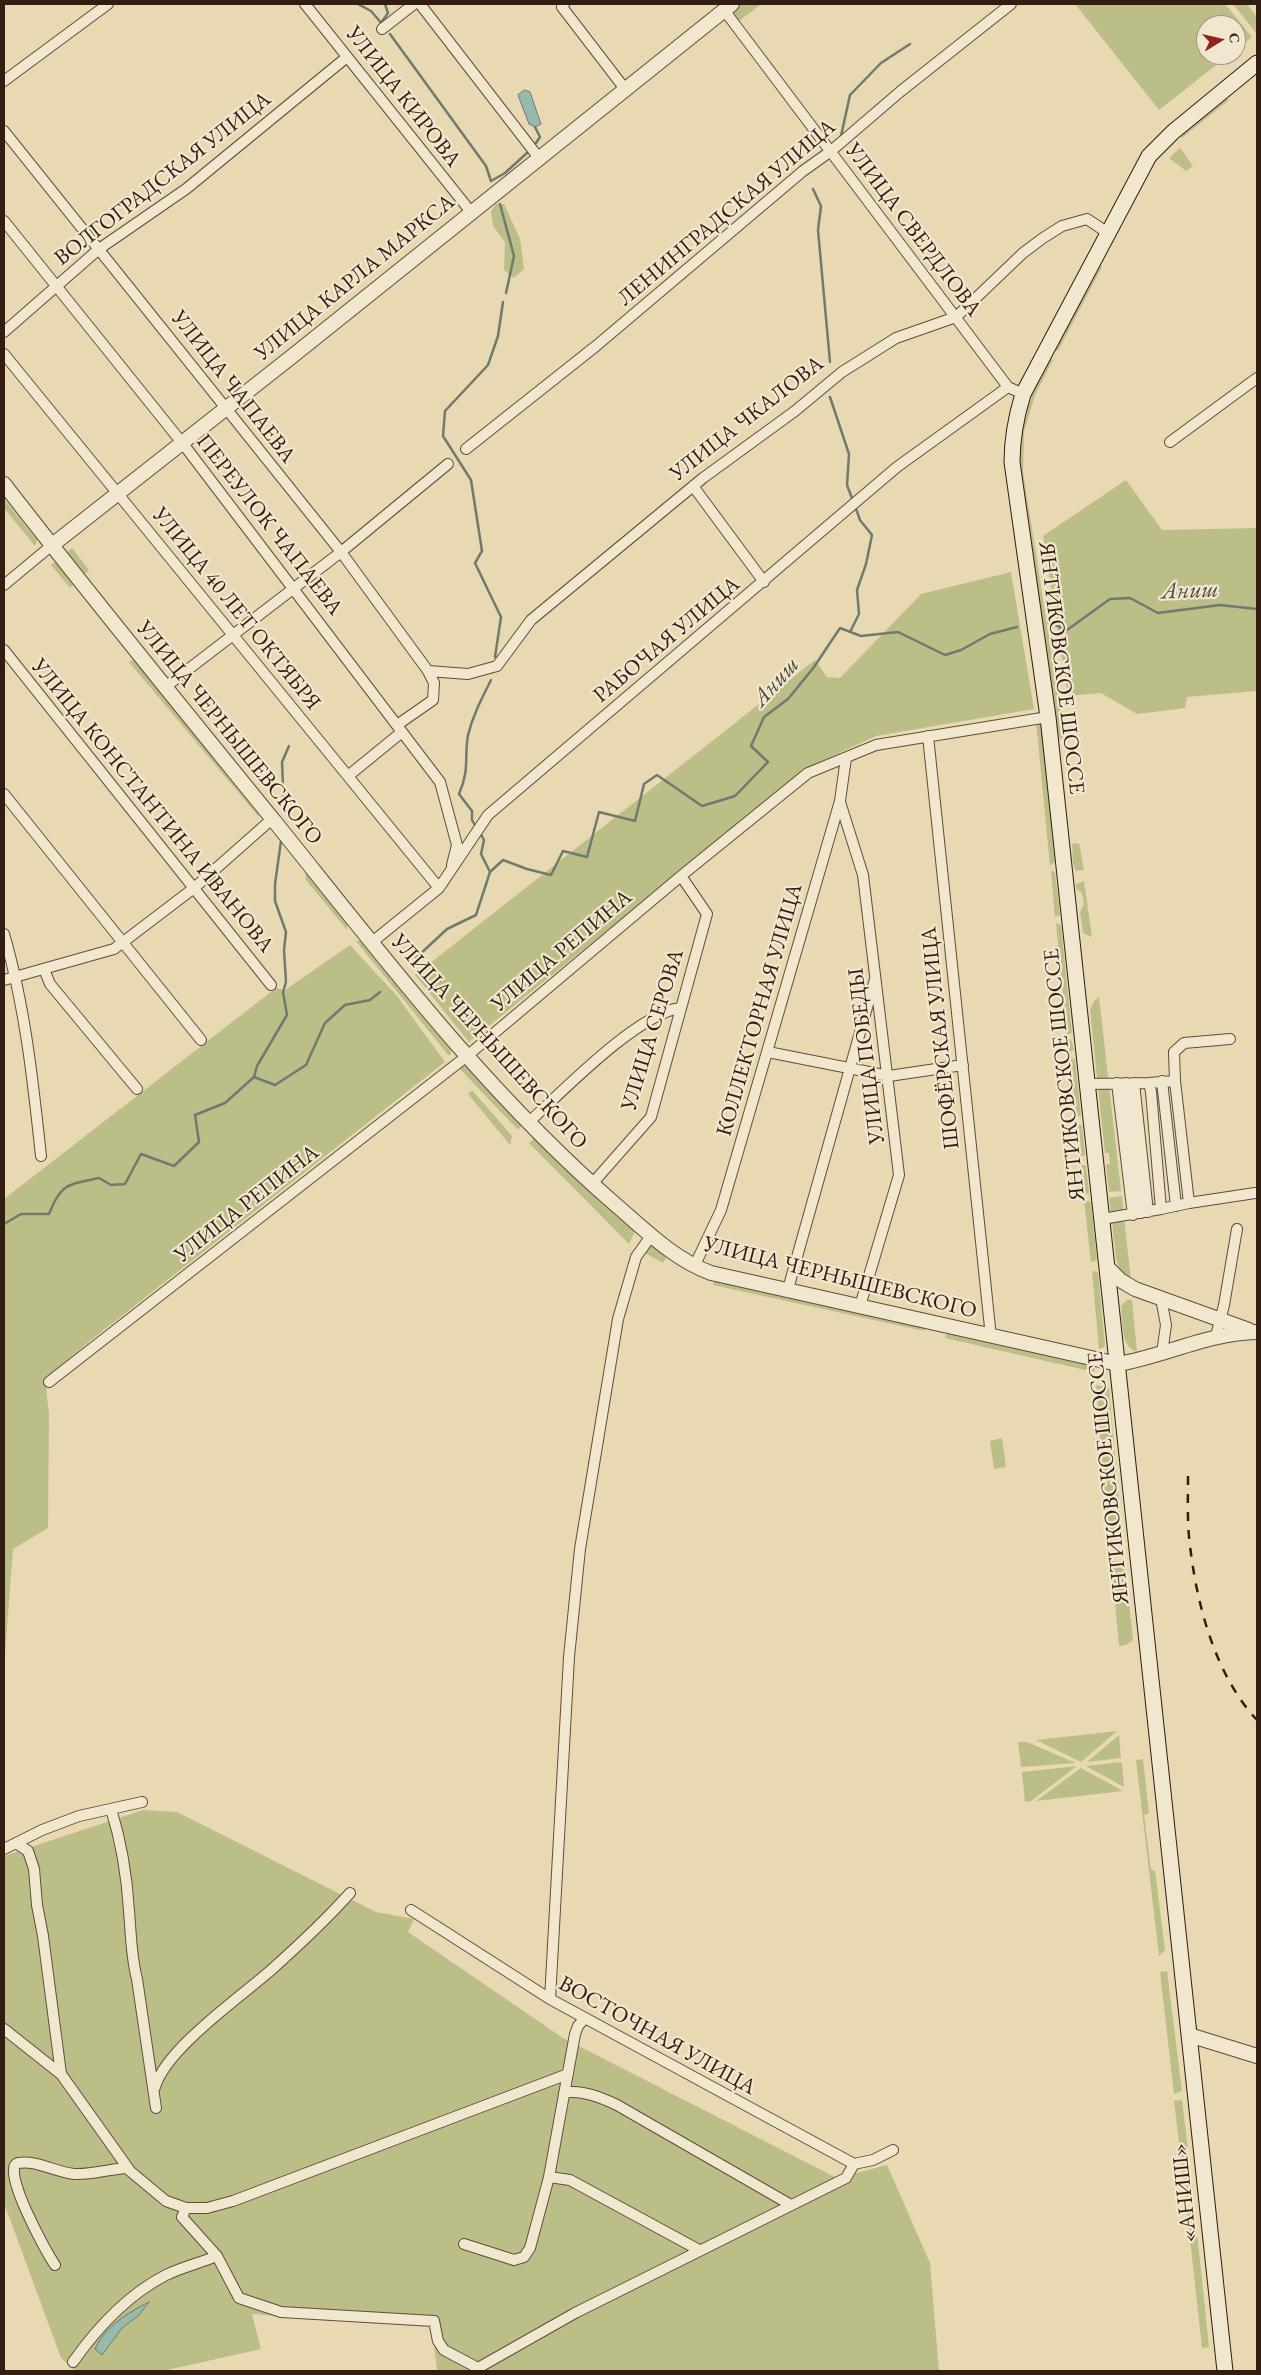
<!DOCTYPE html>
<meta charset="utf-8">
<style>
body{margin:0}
#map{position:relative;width:1261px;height:2375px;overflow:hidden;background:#e9d9b3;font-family:"EB Garamond",serif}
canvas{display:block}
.frame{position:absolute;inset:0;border:5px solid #331d12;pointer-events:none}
.north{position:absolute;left:1196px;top:15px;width:50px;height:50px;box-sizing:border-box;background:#f1e6ce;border:1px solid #a59683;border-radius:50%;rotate:81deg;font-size:14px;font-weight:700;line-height:20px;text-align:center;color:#331d12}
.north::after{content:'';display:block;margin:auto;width:18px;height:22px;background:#8f2418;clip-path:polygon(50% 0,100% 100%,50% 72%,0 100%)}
</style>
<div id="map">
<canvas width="1261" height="2375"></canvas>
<div class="frame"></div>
<div class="north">С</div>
</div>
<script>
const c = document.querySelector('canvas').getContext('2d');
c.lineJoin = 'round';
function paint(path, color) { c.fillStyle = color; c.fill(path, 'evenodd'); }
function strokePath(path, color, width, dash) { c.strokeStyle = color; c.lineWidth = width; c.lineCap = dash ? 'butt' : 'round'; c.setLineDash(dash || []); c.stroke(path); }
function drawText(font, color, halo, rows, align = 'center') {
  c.font = font + ' "EB Garamond",serif'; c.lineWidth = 4.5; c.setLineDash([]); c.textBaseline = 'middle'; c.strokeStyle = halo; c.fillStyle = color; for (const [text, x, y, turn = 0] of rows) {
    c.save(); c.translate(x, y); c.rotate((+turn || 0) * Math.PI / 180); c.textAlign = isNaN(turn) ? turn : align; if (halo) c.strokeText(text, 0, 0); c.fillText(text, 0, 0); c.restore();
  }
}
const green = new Path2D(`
 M 740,4 L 761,4 L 738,22 L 731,11 Z
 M 1075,4 L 1225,4 L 1252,37 L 1236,50 L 1236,25 L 1206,25 L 1206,55 L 1229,55 L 1159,110 Z
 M 1233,4 L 1247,4 L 1257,17 L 1257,34 Z
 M 1225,96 L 1229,100 L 1182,138 L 1178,134 Z
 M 1180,148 L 1193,166 L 1186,171 L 1169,158 Z
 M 496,204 L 504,204 L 520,239 L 524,269 L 514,278 L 504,270 L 505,242 L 493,226 L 491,211 Z
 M 1099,265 L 1102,267 L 1058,351 L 1054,350 Z
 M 1051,359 L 1053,360 L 1035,395 L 1024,432 L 1023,471 L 1065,740 L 1060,739 L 1058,734 L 1019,466 L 1020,431 L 1033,392 L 1048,361 Z
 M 1126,480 L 1162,530 L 1257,528 L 1257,691 L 1187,697 L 1185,708 L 1137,714 L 1101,693 L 1068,696 L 1043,536 Z
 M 4,499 L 37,540 L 35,546 L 4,508 Z
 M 72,548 L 89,570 L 85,574 L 67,552 Z
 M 56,561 L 74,584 L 70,588 L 51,565 Z
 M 1011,572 L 1034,709 L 876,736 L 811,766 L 469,1042 L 415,975 L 815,660 L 827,677 L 840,678 L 921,594 Z
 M 132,660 L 135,661 L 260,814 L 258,816 L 129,662 Z
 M 1036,721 L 1041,722 L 1055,862 L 1050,866 Z
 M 1079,843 L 1084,870 L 1076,871 L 1073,864 L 1072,844 Z
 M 305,871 L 347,924 L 347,930 L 306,880 Z
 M 1051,871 L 1055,872 L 1060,915 L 1055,917 Z
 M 1084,881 L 1092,937 L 1083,933 L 1080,912 L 1084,904 L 1082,893 L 1076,889 L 1076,884 Z
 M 1056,923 L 1061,925 L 1072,1033 L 1067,1035 Z
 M 356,941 L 361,941 L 450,1046 L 451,1054 L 449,1056 Z
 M 350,945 L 397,996 L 445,1062 L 91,1340 L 45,1379 L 49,1414 L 48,1528 L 13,1549 L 4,1667 L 4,1199 L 276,988 L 285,990 Z
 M 1099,997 L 1121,1191 L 1109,1192 L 1106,1165 L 1110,1164 L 1109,1153 L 1105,1153 L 1090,1010 L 1094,1001 Z
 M 1068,1039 L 1071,1039 L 1074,1050 L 1071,1051 L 1072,1059 L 1075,1059 L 1081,1115 L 1076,1118 Z
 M 465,1063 L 523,1124 L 518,1130 L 457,1066 Z
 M 472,1090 L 512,1136 L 510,1145 L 468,1094 Z
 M 1076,1124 L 1082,1125 L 1085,1155 L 1080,1157 Z
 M 535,1137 L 635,1231 L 629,1244 L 529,1143 Z
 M 1081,1164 L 1086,1166 L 1089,1193 L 1084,1195 Z
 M 1122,1196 L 1124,1214 L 1111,1215 L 1109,1198 Z
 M 1084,1200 L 1091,1202 L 1097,1260 L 1091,1262 Z
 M 1124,1218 L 1131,1280 L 1121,1275 L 1116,1259 L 1112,1220 Z
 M 649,1243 L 668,1255 L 663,1263 L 643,1252 Z
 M 1092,1271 L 1098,1272 L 1105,1346 L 1099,1350 Z
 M 715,1277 L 926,1325 L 924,1331 L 713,1285 Z
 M 1127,1300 L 1132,1300 L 1137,1352 C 1120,1346 1123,1322 1121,1306 Z
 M 947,1330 L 1093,1365 L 1095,1369 L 1094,1372 L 945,1338 Z
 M 1096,1385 L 1109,1388 L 1122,1534 L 1120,1542 L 1109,1547 Z
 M 1002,1438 L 1006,1467 L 994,1469 L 990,1441 Z
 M 1111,1561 L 1121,1561 L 1125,1565 L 1133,1640 L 1126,1645 L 1119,1646 Z
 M 1117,1731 L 1081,1762 L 1036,1740 Z
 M 1119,1735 L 1121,1758 L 1087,1762 Z
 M 1018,1742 L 1027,1742 L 1076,1763 L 1021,1767 Z
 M 1143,1759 L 1149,1813 L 1144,1815 L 1151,1870 L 1155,1871 L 1165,1950 L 1159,1956 L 1136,1760 Z
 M 1122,1762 L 1124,1787 L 1086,1766 Z
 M 1077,1766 L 1031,1801 L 1025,1802 L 1022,1772 Z
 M 1081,1768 L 1123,1791 L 1036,1801 Z
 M 143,1810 L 177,1812 L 376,1912 L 414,1919 L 408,1932 L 563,2038 L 837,2178 L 887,2165 L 930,2263 L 939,2371 L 437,2371 L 432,2327 L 252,2314 L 261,2349 L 163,2371 L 75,2371 L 61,2358 L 4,2203 L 4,1856 Z
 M 1167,1971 L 1182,2091 L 1174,2094 L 1160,1972 Z
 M 1182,2100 L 1194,2200 L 1186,2203 L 1174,2101 Z
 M 1187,2212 L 1195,2213 L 1209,2347 L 1202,2348 Z`);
const water = new Path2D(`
 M 525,90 L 530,92 L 541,124 L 535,127 L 529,124 L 518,95 Z
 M 149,2302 L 139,2315 L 122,2328 L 102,2355 L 95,2349 C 105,2327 127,2313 149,2302 Z`);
const stream = new Path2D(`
 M 358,4 L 371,11 L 383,25
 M 381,23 L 388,13 L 385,4
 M 390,34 L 486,166 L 491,181 L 505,173 L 527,153
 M 535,127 L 540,137 L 536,143
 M 841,136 L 850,95 L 881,63 L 910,44
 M 813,189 L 821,206 L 818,230 L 830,362
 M 500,204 L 514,256 L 506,293
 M 830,397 L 849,454 L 847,485 L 853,501
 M 1048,622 L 1067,630 L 1110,599 L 1130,598 L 1158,613 L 1220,605 L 1257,609
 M 850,632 L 859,614 L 857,590 L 866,564 L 872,535 L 860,520 L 855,506
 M 495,657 L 501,617 L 475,563 L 482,551 L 471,480 L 443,436 L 445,411 L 488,365 L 498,336 L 503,302
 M 284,811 L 282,762 L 289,746
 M 476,827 L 472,820 L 472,811 L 459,794 C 470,769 464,758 468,735 C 473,715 482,698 491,680
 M 479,831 L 484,840 L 481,854 L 490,872
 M 416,958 L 447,929 L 476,915 L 490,872 L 503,860 L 527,869 L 551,875 L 563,851 L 587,857 L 599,812 L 635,821 L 644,784 L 657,775 L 702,806 L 735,796 L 768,762 L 751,746 L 764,717 L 788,699 L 814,667 L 840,628 L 861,636 L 898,632 L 945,655 L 961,650 L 990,634 L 1017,627
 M 254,1077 L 257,1066 L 287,1015 L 283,992 L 286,982 L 284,950 L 286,932 L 275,901 L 275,884 L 281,841
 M 4,1224 L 21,1214 L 49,1214 C 61,1183 67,1185 99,1178 L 111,1185 L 125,1184 L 141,1154 L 174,1166 L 199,1142 L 195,1115 L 225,1103 L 254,1077 L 275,1085 L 306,1065 L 325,1023 L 345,1005 L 370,1000 L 380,992`);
const minor = new Path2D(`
 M 305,4 L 471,212
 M 420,4 L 539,158
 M 564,4 L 562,7 L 625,89
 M 724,10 L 1008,387 L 1023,394
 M 382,29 L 414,4
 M 4,81 L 108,4
 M 4,131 L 341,552 L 428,671 L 434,683 L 433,700 L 397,725
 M 4,221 L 187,449 L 440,782 L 457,845 L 452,865
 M 4,332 L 99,249 L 186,189 L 347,57
 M 4,354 L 439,888
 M 1170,442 L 1257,378
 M 466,449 L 596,346 L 803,171 L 831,151 L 901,91 L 1011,4
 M 693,486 L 764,582
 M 4,585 L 51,546
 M 4,650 L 271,985
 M 428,671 L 468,674 L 497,666 L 531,620 L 703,478 L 795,411 L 842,372 L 896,338 L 956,317 L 1023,253 L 1043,238 L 1062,226 L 1087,219 L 1108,233
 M 164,688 L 341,552 L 448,464
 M 928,736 L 991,1337
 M 348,776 L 402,732
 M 4,794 L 201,1040
 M 840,802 L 863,875 L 899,1175 L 860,1306
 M 4,934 C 25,1006 33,1081 41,1156
 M 371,943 L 439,888 L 488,815 L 897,467 L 1008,387
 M 44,969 L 50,984 L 137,1089
 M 4,980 L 114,949 L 194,888 L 272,819
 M 768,1052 L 889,1076 L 963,1065
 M 1162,1081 L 1176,1206
 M 1175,1081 L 1174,1052 L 1184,1043 L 1230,1039
 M 1117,1083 L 1133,1215
 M 1126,1083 L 1141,1213
 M 1134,1083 L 1148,1212
 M 1149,1083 L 1175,1081 L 1189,1203 L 1161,1209
 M 1088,1084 L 1149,1083 L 1151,1092 L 1161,1209 L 1102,1219
 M 528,1123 C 562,1092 637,1014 680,1008
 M 592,1184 L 651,1117 L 707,914 L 681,876
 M 1189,1203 L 1255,1193
 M 694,1267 L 721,1210 L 840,801 L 846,758
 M 788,1289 L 875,979
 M 1161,1298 L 1166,1325 L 1162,1353
 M 1216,1336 L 1224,1305 L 1237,1229
 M 49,1382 L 467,1056 L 681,876 L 808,773 L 876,745 L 1048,717
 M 111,1809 C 121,1841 127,1877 129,1911 C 131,1934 131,1956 137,1979 L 156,2108
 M 16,1843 L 28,1851 L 34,1869 L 37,1905 L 43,1936 L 61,2074 L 130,2171 L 166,2201 L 186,2208
 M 4,1849 L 42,1830 L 79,1816 L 142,1802
 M 411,1910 L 550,1999 L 854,2164 L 873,2160 L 893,2150
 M 550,1999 L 569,1657 L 580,1549 L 618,1319 L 636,1257 L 651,1236
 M 585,2018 L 578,2026 L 575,2034 L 549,2177 L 570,2180 L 699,2250
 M 4,2029 L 62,2075
 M 155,2087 C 166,2049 239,1998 270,1971 C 298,1946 325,1921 350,1893
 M 564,2093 C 581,2089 602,2098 617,2105 L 791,2205
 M 464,2244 L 514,2260 L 524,2257 L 530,2248 L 549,2177
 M 217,2256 L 239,2298 L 281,2312 L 434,2321 L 438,2341 L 444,2350 L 478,2368 L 575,2313 L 846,2178 L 854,2164
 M 55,2265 C 46,2252 0,2168 18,2163 C 37,2160 55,2172 74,2174 C 91,2175 110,2169 127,2168
 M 73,2362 C 97,2328 127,2295 166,2275 C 182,2267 200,2263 217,2256 L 182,2217 L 186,2208 L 207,2208 L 233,2201 L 568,2074`);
const tertiary = new Path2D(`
 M 4,484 C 92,598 184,710 275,822 C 382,955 486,1093 616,1205 C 645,1230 675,1260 711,1273 L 1118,1364 C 1165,1356 1208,1333 1257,1332
 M 51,546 L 290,358 L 732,4
 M 1107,1267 L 1120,1280 L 1135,1289 L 1249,1330
 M 1189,2035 L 1257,2056`);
const secondary = new Path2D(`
 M 1225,2371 L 1048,717 L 1012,462 C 1012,437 1016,417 1023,394 L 1149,156 L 1173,132 L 1257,63`);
const rail = new Path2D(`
 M 1188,1476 C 1188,1499 1187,1523 1190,1546 C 1197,1605 1215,1675 1257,1720`);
const streetNames = [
 ["УЛИЦА КИРОВА",403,97,52],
 ["ВОЛГОГРАДСКАЯ УЛИЦА",163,179,-38],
 ["ЛЕНИНГРАДСКАЯ УЛИЦА",727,213,-40],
 ["УЛИЦА СВЕРДЛОВА",913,230,53],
 ["УЛИЦА КАРЛА МАРКСА",355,278,-39],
 ["УЛИЦА ЧАПАЕВА",233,387,52],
 ["УЛИЦА ЧКАЛОВА",747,419,-38],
 ["ПЕРЕУЛОК ЧАПАЕВА",269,525,52],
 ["УЛИЦА 40 ЛЕТ ОКТЯБРЯ",236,609,51],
 ["РАБОЧАЯ УЛИЦА",667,640,-40],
 ["ЯНТИКОВСКОЕ ШОССЕ",1061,668,83],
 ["УЛИЦА ЧЕРНЫШЕВСКОГО",229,733,51],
 ["УЛИЦА КОНСТАНТИНА ИВАНОВА",152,806,51],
 ["УЛИЦА РЕПИНА",562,951,-40],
 ["КОЛЛЕКТОРНАЯ УЛИЦА",760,1010,-74],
 ["УЛИЦА СЕРОВА",653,1030,-73],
 ["ШОФЁРСКАЯ УЛИЦА",941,1038,-96],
 ["УЛИЦА ЧЕРНЫШЕВСКОГО",489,1042,48],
 ["УЛИЦА ПОБЕДЫ",867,1056,-97],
 ["ЯНТИКОВСКОЕ ШОССЕ",1065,1075,-96],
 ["УЛИЦА РЕПИНА",247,1204,-38],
 ["УЛИЦА ЧЕРНЫШЕВСКОГО",840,1278,14],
 ["ЯНТИКОВСКОЕ ШОССЕ",1109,1478,-96],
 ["ВОСТОЧНАЯ УЛИЦА",657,2036,29],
 ["«АНИШ»",1185,2193,-96]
];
const waterNames = [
 ["Аниш",1190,591,-2],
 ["Аниш",776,682,-48]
];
paint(green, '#bcbe88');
paint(water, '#97baac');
strokePath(water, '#6f7b6e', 1);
strokePath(stream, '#6f7b6e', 2.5);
strokePath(minor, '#604c3a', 12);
strokePath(tertiary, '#604c3a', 16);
strokePath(secondary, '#331d12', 17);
strokePath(minor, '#f1e6ce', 10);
strokePath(tertiary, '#f1e6ce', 14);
strokePath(secondary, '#f1e6ce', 15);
strokePath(rail, '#331d12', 2.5, [9, 9]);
drawText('22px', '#331d12', '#f1e6ce', streetNames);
drawText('italic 24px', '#514c40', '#f1e6ce', waterNames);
</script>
